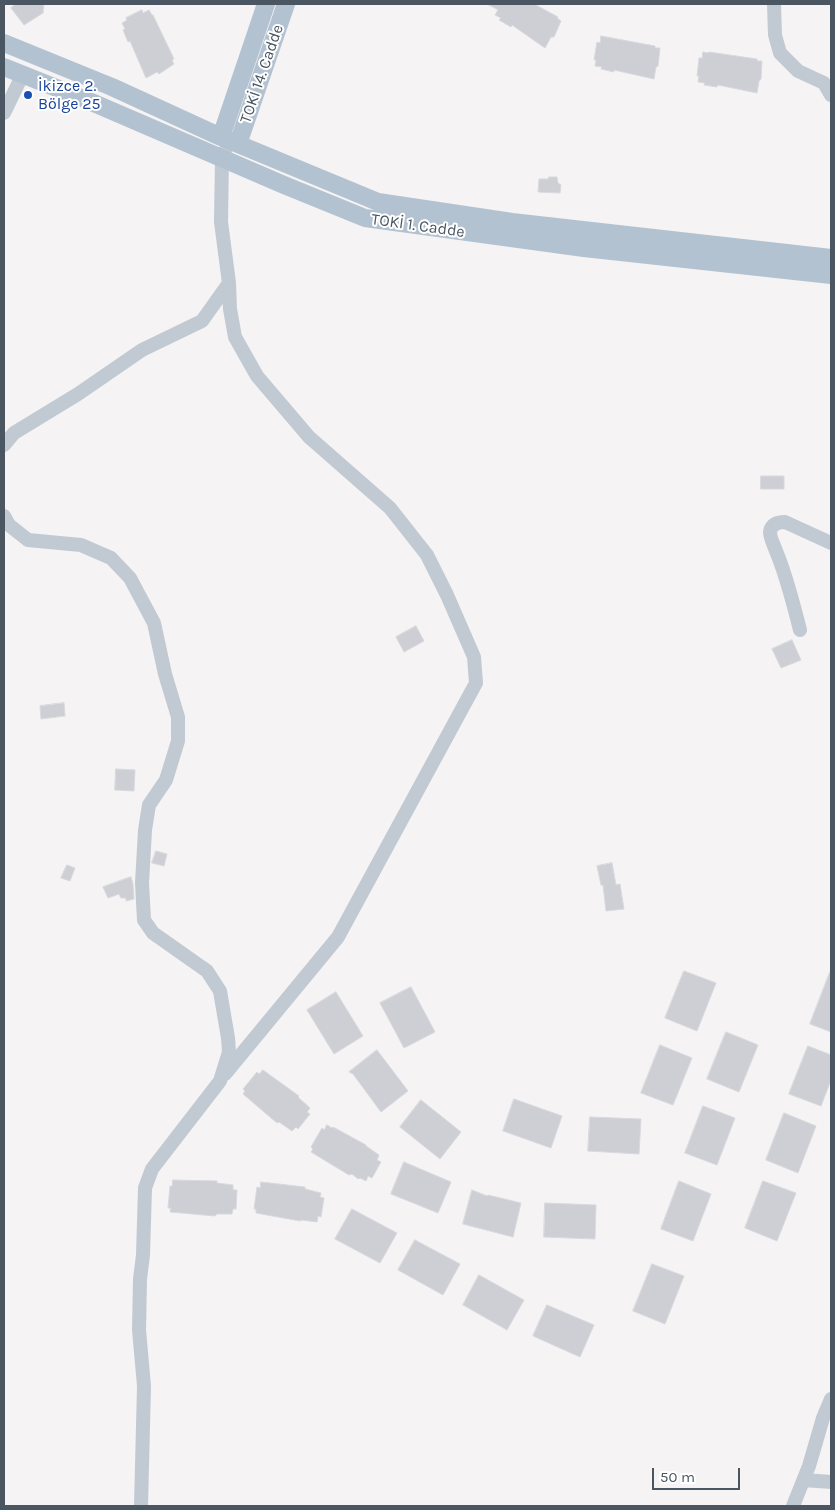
<!DOCTYPE html>
<meta charset="utf-8">
<style>
body{margin:0}
#map{position:relative;width:835px;height:1510px;overflow:hidden;background:#f5f3f3;font-family:Karla,sans-serif}
canvas{display:block}
.frame{position:absolute;inset:0;border:5px solid #4a5661;pointer-events:none}
.scale{position:absolute;left:652px;top:1468px;width:88px;height:22px;box-sizing:border-box;border:2px solid #4a5661;border-top:0;padding-left:6px;font-size:15px;line-height:18px;white-space:nowrap;color:#4a5661;-webkit-text-stroke:4px #fff;paint-order:stroke}
</style>
<div id="map">
<canvas width="835" height="1510"></canvas>
<div class="frame"></div>
<div class="scale">50 m</div>
</div>
<script>
const c = document.querySelector('canvas').getContext('2d');
c.lineJoin = 'round';
function paint(path, color) { c.fillStyle = color; c.fill(path, 'evenodd'); }
function strokePath(path, color, width, dash) { c.strokeStyle = color; c.lineWidth = width; c.lineCap = dash ? 'butt' : 'round'; c.setLineDash(dash || []); c.stroke(path); }
function drawText(font, color, halo, rows, align = 'center') {
  c.font = font + ' Karla,sans-serif'; c.lineWidth = 4; c.setLineDash([]); c.textBaseline = 'middle'; c.strokeStyle = halo; c.fillStyle = color; for (const [text, x, y, turn = 0] of rows) {
    c.save(); c.translate(x, y); c.rotate((+turn || 0) * Math.PI / 180); c.textAlign = isNaN(turn) ? turn : align; if (halo) c.strokeText(text, 0, 0); c.fillText(text, 0, 0); c.restore();
  }
}
const building = new Path2D(`
 M 16,4 L 44,4 L 43,13 L 24,25 L 11,8 Z
 M 487,4 L 534,4 L 558,17 L 557,18 L 561,21 L 554,37 L 551,37 L 545,48 L 512,25 L 511,27 L 499,20 L 501,18 L 495,15 L 498,10 Z
 M 142,10 L 143,13 L 149,10 L 152,15 L 153,15 L 174,59 L 172,60 L 174,64 L 159,74 L 157,72 L 146,78 L 130,41 L 128,42 L 123,30 L 125,29 L 122,23 L 127,20 L 126,18 Z
 M 601,36 L 655,46 L 655,48 L 660,48 L 658,66 L 656,67 L 654,79 L 614,70 L 614,72 L 601,69 L 602,67 L 595,66 L 596,60 L 594,60 L 597,42 L 600,43 Z
 M 703,52 L 708,53 L 709,52 L 757,59 L 757,61 L 762,61 L 761,79 L 759,81 L 757,93 L 718,85 L 717,87 L 704,85 L 705,83 L 698,82 L 699,76 L 697,76 L 699,58 L 702,58 Z
 M 549,177 L 557,177 L 558,183 L 561,185 L 560,193 L 538,192 L 539,179 L 548,179 Z
 M 761,476 L 784,476 L 784,489 L 761,489 Z
 M 416,626 L 424,641 L 404,652 L 396,637 Z
 M 792,640 L 801,660 L 781,668 L 772,649 Z
 M 64,703 L 65,716 L 41,719 L 40,706 Z
 M 116,769 L 135,770 L 134,791 L 115,790 Z
 M 156,851 L 167,854 L 164,866 L 152,863 Z
 M 612,863 L 616,885 L 620,884 L 624,909 L 606,911 L 603,885 L 601,885 L 597,866 Z
 M 67,865 L 75,868 L 70,881 L 61,878 Z
 M 131,877 L 133,884 L 134,899 L 126,901 L 126,898 L 121,898 L 119,894 L 108,898 L 103,887 Z
 M 684,971 L 716,983 L 697,1031 L 665,1018 Z
 M 830,972 L 831,972 L 831,1032 L 810,1024 Z
 M 411,987 L 435,1032 L 404,1048 L 380,1003 Z
 M 336,992 L 363,1036 L 334,1054 L 307,1010 Z
 M 726,1032 L 758,1045 L 739,1092 L 707,1079 Z
 M 660,1045 L 692,1058 L 673,1105 L 641,1093 Z
 M 808,1046 L 831,1055 L 831,1080 L 821,1106 L 789,1094 Z
 M 377,1050 L 408,1091 L 381,1112 L 353,1074 L 349,1072 Z
 M 263,1070 L 299,1096 L 298,1097 L 310,1108 L 307,1112 L 310,1114 L 298,1129 L 296,1127 L 292,1131 L 279,1122 L 277,1123 L 243,1094 L 245,1091 L 243,1089 L 257,1072 L 259,1074 Z
 M 514,1099 L 562,1116 L 551,1148 L 503,1131 Z
 M 421,1100 L 461,1132 L 440,1159 L 400,1127 Z
 M 703,1106 L 735,1118 L 717,1165 L 685,1153 Z
 M 784,1113 L 816,1126 L 798,1173 L 766,1160 Z
 M 590,1117 L 641,1119 L 639,1154 L 588,1151 Z
 M 327,1125 L 332,1128 L 333,1127 L 366,1145 L 366,1146 L 379,1155 L 377,1160 L 381,1162 L 372,1178 L 368,1176 L 366,1181 L 360,1178 L 358,1179 L 352,1174 L 349,1175 L 311,1152 L 313,1149 L 311,1147 L 322,1128 L 324,1130 Z
 M 404,1162 L 451,1182 L 438,1213 L 391,1194 Z
 M 173,1180 L 217,1181 L 217,1183 L 233,1185 L 233,1190 L 237,1190 L 236,1209 L 233,1209 L 232,1214 L 217,1214 L 215,1216 L 170,1212 L 171,1208 L 168,1208 L 170,1186 L 172,1186 Z
 M 679,1181 L 711,1194 L 693,1241 L 661,1229 Z
 M 763,1181 L 796,1193 L 777,1241 L 745,1228 Z
 M 261,1182 L 305,1187 L 305,1189 L 321,1193 L 320,1197 L 324,1198 L 321,1217 L 318,1216 L 317,1222 L 302,1220 L 300,1221 L 256,1213 L 256,1209 L 254,1209 L 257,1187 L 260,1188 Z
 M 472,1190 L 487,1196 L 488,1195 L 521,1203 L 513,1237 L 463,1224 Z
 M 545,1203 L 596,1205 L 595,1239 L 544,1237 Z
 M 352,1209 L 397,1233 L 380,1263 L 335,1239 Z
 M 415,1240 L 460,1264 L 443,1295 L 398,1270 Z
 M 652,1264 L 684,1276 L 665,1324 L 633,1311 Z
 M 479,1275 L 524,1300 L 507,1330 L 463,1305 Z
 M 547,1305 L 594,1325 L 580,1357 L 533,1336 Z`);
const minor = new Path2D(`
 M 774,4 L 775,35 L 780,53 L 798,71 L 824,83 L 831,95
 M 4,113 L 23,74
 M 4,445 L 14,433 L 78,394 L 142,350 L 202,321 L 229,283 L 221,222 L 222,157 L 225,151
 M 4,516 L 9,525 L 28,540 L 81,545 L 111,558 L 130,578 L 154,623 L 165,674 L 178,717 L 178,741 L 166,780 L 149,805 L 145,830 L 142,883 L 144,920 L 153,933 L 207,971 L 220,991 L 228,1038 L 229,1052 L 220,1081 L 152,1169 L 145,1188 L 143,1255 L 140,1279 L 139,1330 L 144,1386 L 141,1506
 M 800,630 C 793,603 787,577 776,551 C 774,545 770,538 770,532 C 771,524 778,522 785,522 L 831,543
 M 225,1074 L 338,937 L 476,683 L 474,657 L 447,595 L 427,555 L 390,508 L 309,437 L 257,376 L 235,337 L 230,309 L 229,283
 M 804,1480 L 831,1482
 M 793,1506 L 809,1466 L 823,1418 L 831,1399`);
const major = new Path2D(`
 M 4,43 L 112,87 L 221,137 L 378,202 L 512,222 L 831,258
 M 4,67 L 89,101 L 284,185 L 365,218 L 584,248 L 831,275
 M 221,137 L 266,4
 M 238,144 L 286,4`);
const markers = [
 [28,95,5,"#1a4fb4"]
];
const streetNames = [
 ["TOKİ 14. Cadde",262,74,-71],
 ["TOKİ 1. Cadde",418,226,8]
];
const transitNames = [
 ["İkizce 2.",38,86],
 ["Bölge 25",38,104]
];
paint(building, '#cdcfd5');
strokePath(building, '#d7d9de', 1);
strokePath(minor, '#c1cad2', 14);
strokePath(major, '#b3c2d1', 18);
for (const [x, y, r, color] of markers) { const dot = new Path2D(); dot.arc(x, y, r, 0, 2 * Math.PI); c.fillStyle = color; c.fill(dot); strokePath(dot, '#fff', 2); }
drawText('16px', '#4a5661', '#fff', streetNames);
drawText('16px', '#164399', '#fff', transitNames, 'left');
</script>
